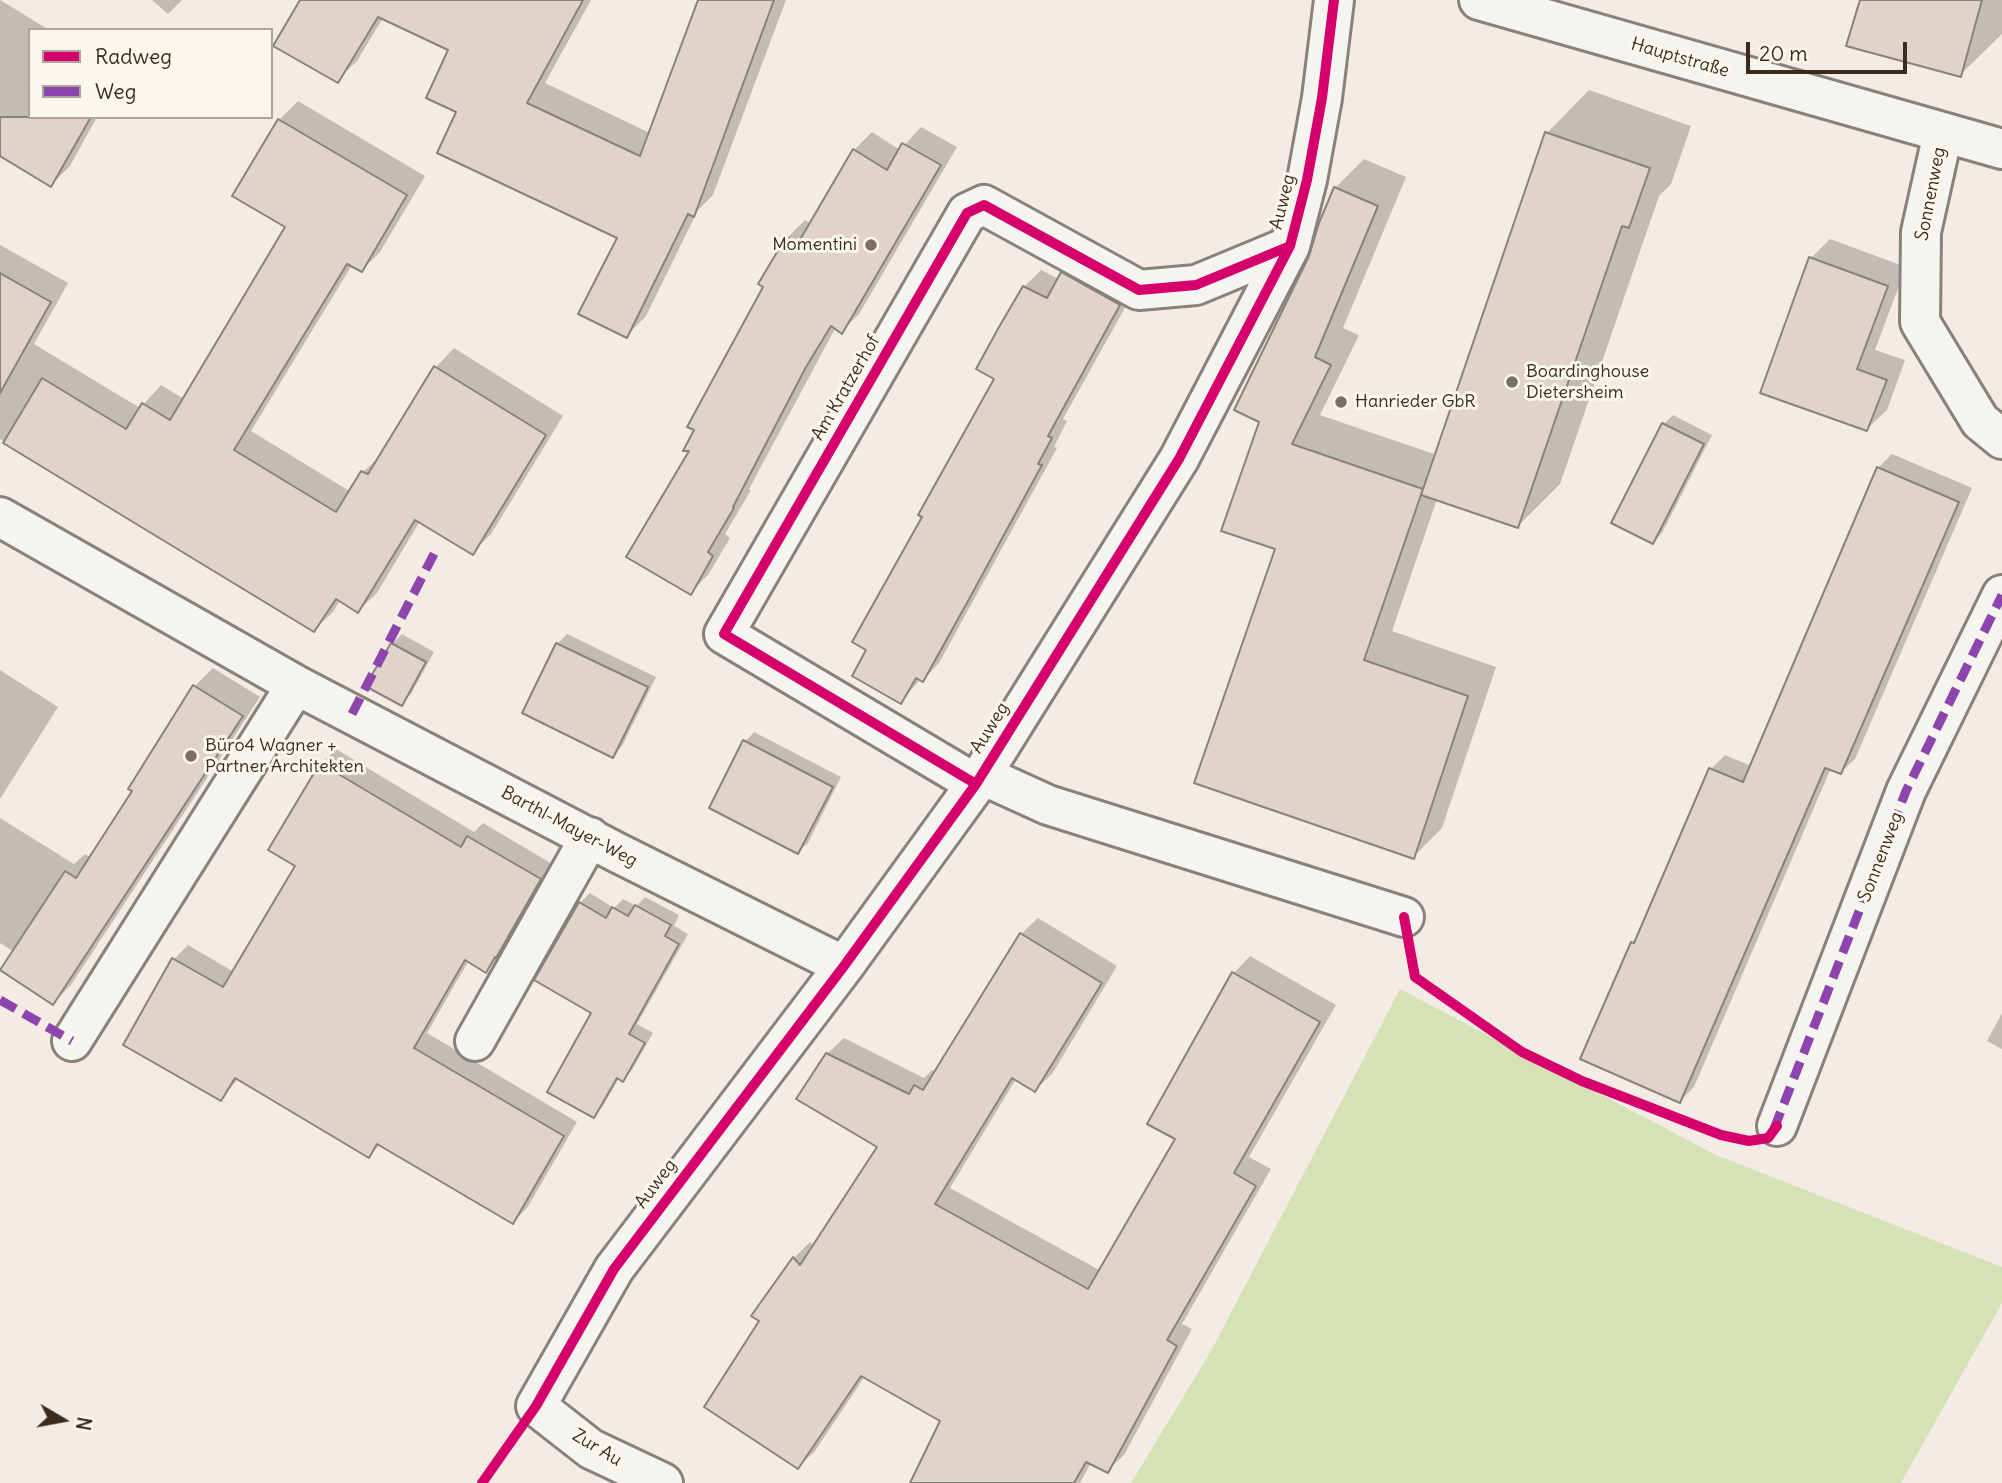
<!DOCTYPE html>
<meta charset="utf-8">
<style>
body{margin:0}
#map{position:relative;width:2002px;height:1483px;overflow:hidden;background:#f4ece4;font-family:Delius,sans-serif}
canvas{display:block}
.legend{position:absolute;left:28px;top:28px;width:245px;height:91px;box-sizing:border-box;background:#fbf7ec;border:2px solid #aea59a;margin:0;padding:9px 12px;list-style:none;font-size:21px;color:#3b2a1e}
.legend li{display:flex;align-items:center;gap:14px;height:35px}
.legend b{width:35px;border:2px solid #aea59a}
.north{position:absolute;left:28px;top:1385px;width:70px;height:70px;-webkit-text-stroke:5px #fbf7ec;paint-order:stroke;rotate:100deg;font-size:19px;font-weight:700;line-height:28px;text-align:center;color:#3b2a1e}
.north::after{content:'';display:block;margin:auto;width:24px;height:32px;background:#3b2a1e;clip-path:polygon(50% 0,100% 100%,50% 72%,0 100%)}
.scale{position:absolute;left:1746px;top:42px;width:161px;height:32px;box-sizing:border-box;border:4px solid #3b2a1e;border-top:0;padding-left:9px;font-size:21px;line-height:24px;white-space:nowrap;color:#3b2a1e;-webkit-text-stroke:5px #fbf7ec;paint-order:stroke}
</style>
<div id="map">
<canvas width="2002" height="1483"></canvas>
<ul class="legend">
<li><b style="height:9px;background:#d6006c"></b>Radweg</li>
<li><b style="height:9px;background:#8e44ad"></b>Weg</li>
</ul>
<div class="north">N</div>
<div class="scale">20 m</div>
</div>
<script>
const c = document.querySelector('canvas').getContext('2d');
c.lineJoin = 'round';
function paint(path, color) { c.fillStyle = color; c.fill(path, 'evenodd'); }
function strokePath(path, color, width, dash) { c.strokeStyle = color; c.lineWidth = width; c.lineCap = dash ? 'butt' : 'round'; c.setLineDash(dash || []); c.stroke(path); }
function drawText(font, color, halo, rows, align = 'center') {
  c.font = font + ' Delius,sans-serif'; c.lineWidth = 6; c.setLineDash([]); c.textBaseline = 'middle'; c.strokeStyle = halo; c.fillStyle = color; for (const [text, x, y, turn = 0] of rows) {
    c.save(); c.translate(x, y); c.rotate((+turn || 0) * Math.PI / 180); c.textAlign = isNaN(turn) ? turn : align; if (halo) c.strokeText(text, 0, 0); c.fillText(text, 0, 0); c.restore();
  }
}
const green = new Path2D(`
 M 1400,989 L 1716,1155 L 2002,1267 L 2002,1303 L 1901,1483 L 1131,1483 L 1211,1351 Z`);
const shadow = new Path2D(`
 M 0,0 L 46,28 L 30,30 L 30,117 L 97,117 L 70,166 L 51,185 L 0,154 Z
 M 152,0 L 182,0 L 168,14 Z
 M 303,0 L 591,0 L 545,83 L 650,133 L 699,0 L 786,0 L 713,195 L 698,210 L 646,316 L 626,336 L 619,237 L 459,111 L 451,49 L 383,18 L 357,61 L 337,80 Z
 M 1862,0 L 2002,0 L 2002,34 L 1960,75 Z
 M 1589,90 L 1691,126 L 1671,184 L 1659,196 L 1560,484 L 1518,526 L 1437,499 L 1392,631 L 1496,667 L 1442,828 L 1413,857 L 1277,548 L 1261,421 L 1311,257 L 1335,188 L 1364,159 L 1406,177 L 1343,328 L 1359,335 L 1320,415 L 1437,455 L 1547,133 Z
 M 298,101 L 425,176 L 380,252 L 362,270 L 352,265 L 251,431 L 351,492 L 363,472 L 383,454 L 436,367 L 454,348 L 563,416 L 491,534 L 472,553 L 420,521 L 377,593 L 358,611 L 340,600 L 333,612 L 314,630 L 0,439 L 0,245 L 68,283 L 34,344 L 140,408 L 161,385 L 184,399 L 287,226 L 235,195 L 279,120 Z
 M 921,127 L 957,147 L 859,314 L 842,331 L 836,327 L 749,489 L 751,490 L 725,534 L 730,538 L 708,575 L 691,592 L 692,450 L 765,286 L 761,284 L 787,238 L 805,220 L 811,224 L 854,150 L 872,132 L 900,150 Z
 M 1830,239 L 1906,267 L 1875,350 L 1905,360 L 1887,410 L 1867,429 L 1811,258 Z
 M 1079,256 L 1136,288 L 1063,419 L 1067,421 L 1054,447 L 1057,448 L 939,663 L 923,680 L 921,679 L 901,701 L 868,650 L 924,516 L 996,378 L 1024,287 L 1041,270 L 1059,279 Z
 M 1673,415 L 1712,435 L 1662,533 L 1653,542 L 1664,424 Z
 M 1892,454 L 1972,488 L 1855,759 L 1841,772 L 1831,768 L 1694,1087 L 1680,1101 L 1632,943 L 1639,936 L 1711,769 L 1725,755 L 1751,766 L 1878,468 Z
 M 402,634 L 434,652 L 411,694 L 401,703 L 392,644 Z
 M 567,634 L 656,677 L 622,746 L 613,756 L 557,644 Z
 M 213,668 L 260,697 L 71,985 L 53,1003 L 14,952 L 0,943 L 0,818 L 74,864 L 85,854 L 91,858 L 135,791 L 130,788 L 195,686 Z
 M 0,670 L 58,707 L 0,799 Z
 M 754,732 L 841,777 L 808,843 L 798,852 L 745,742 Z
 M 336,749 L 474,832 L 483,823 L 554,865 L 510,942 L 500,956 L 486,970 L 469,960 L 427,1033 L 577,1122 L 527,1208 L 513,1222 L 380,1144 L 369,1156 L 239,1078 L 221,1099 L 174,959 L 188,945 L 234,972 L 297,865 L 271,849 L 321,764 Z
 M 590,893 L 614,908 L 623,899 L 636,906 L 645,897 L 679,915 L 674,926 L 688,934 L 637,1024 L 653,1033 L 632,1070 L 623,1080 L 619,1078 L 603,1106 L 594,1116 L 593,1012 L 580,903 Z
 M 1038,918 L 1117,966 L 1052,1074 L 1035,1090 L 1016,1079 L 950,1188 L 1101,1271 L 1177,1139 L 1149,1123 L 1234,973 L 1250,956 L 1336,1005 L 1249,1157 L 1271,1169 L 1182,1324 L 1192,1329 L 1124,1455 L 1107,1471 L 1091,1463 L 1080,1483 L 912,1483 L 943,1420 L 865,1376 L 815,1451 L 798,1467 L 761,1321 L 794,1258 L 810,1242 L 814,1246 L 880,1146 L 827,1054 L 844,1038 L 924,1078 L 932,1070 L 936,1072 L 1021,934 Z
 M 2002,1013 L 2002,1049 L 1987,1041 Z`);
const building = new Path2D(`
 M 300,0 L 583,0 L 527,103 L 640,156 L 698,0 L 774,0 L 694,217 L 688,214 L 627,338 L 578,314 L 617,238 L 437,153 L 456,112 L 426,98 L 448,50 L 378,17 L 338,83 L 273,46 Z
 M 1860,0 L 1982,0 L 1961,77 L 1846,46 Z
 M 0,117 L 91,117 L 51,187 L 0,156 Z
 M 278,119 L 407,195 L 362,272 L 347,264 L 234,450 L 336,512 L 361,471 L 368,474 L 434,366 L 546,435 L 473,555 L 415,520 L 358,613 L 336,599 L 314,632 L 3,443 L 42,378 L 126,429 L 142,403 L 170,420 L 285,227 L 232,196 Z
 M 1545,132 L 1650,168 L 1629,228 L 1622,226 L 1518,528 L 1421,495 Z
 M 902,143 L 941,165 L 842,334 L 831,326 L 806,367 L 733,507 L 734,508 L 708,552 L 713,556 L 691,595 L 626,557 L 689,451 L 683,451 L 694,430 L 687,427 L 763,287 L 758,284 L 786,237 L 798,243 L 853,149 L 887,170 Z
 M 1334,187 L 1378,206 L 1315,357 L 1331,365 L 1292,444 L 1423,489 L 1364,660 L 1468,696 L 1414,859 L 1194,783 L 1275,549 L 1221,531 L 1259,422 L 1234,410 L 1309,256 L 1319,223 Z
 M 1809,257 L 1888,286 L 1857,369 L 1887,380 L 1867,431 L 1760,393 Z
 M 1061,272 L 1120,305 L 1048,436 L 1052,438 L 1038,464 L 1042,465 L 968,601 L 923,682 L 916,678 L 901,704 L 852,676 L 866,650 L 852,642 L 922,517 L 918,515 L 994,379 L 976,369 L 999,327 L 1023,286 L 1047,298 Z
 M 0,273 L 51,302 L 0,393 Z
 M 1662,423 L 1704,444 L 1653,544 L 1611,523 Z
 M 1877,467 L 1959,502 L 1841,774 L 1825,768 L 1680,1103 L 1580,1059 L 1631,942 L 1634,943 L 1709,768 L 1743,782 Z
 M 391,643 L 426,662 L 402,706 L 365,686 Z
 M 556,643 L 648,687 L 613,758 L 522,713 Z
 M 193,685 L 243,716 L 53,1005 L 0,970 L 65,871 L 76,878 L 132,791 L 128,789 Z
 M 743,740 L 833,787 L 798,854 L 709,808 Z
 M 320,763 L 461,847 L 467,836 L 541,879 L 496,958 L 495,957 L 486,973 L 465,960 L 414,1048 L 564,1136 L 513,1224 L 377,1144 L 369,1158 L 235,1078 L 221,1101 L 123,1045 L 172,958 L 223,987 L 295,866 L 268,850 Z
 M 579,902 L 606,918 L 612,907 L 628,916 L 635,905 L 671,925 L 665,936 L 679,944 L 629,1034 L 645,1043 L 623,1082 L 617,1078 L 594,1118 L 547,1092 L 591,1013 L 534,980 Z
 M 1020,933 L 1102,983 L 1035,1092 L 1012,1078 L 935,1204 L 1088,1289 L 1175,1139 L 1147,1124 L 1232,972 L 1320,1022 L 1234,1173 L 1256,1186 L 1167,1340 L 1177,1346 L 1108,1473 L 1086,1462 L 1074,1483 L 910,1483 L 940,1421 L 861,1376 L 798,1469 L 704,1407 L 759,1321 L 751,1316 L 793,1257 L 800,1265 L 877,1147 L 796,1099 L 826,1053 L 909,1094 L 914,1085 L 923,1090 Z`);
const street = new Path2D(`
 M 1943,133 L 1921,232 L 1920,322 L 1980,421 L 2002,439
 M 0,517 L 296,685 L 616,852 L 844,966
 M 982,775 L 1048,805 L 1404,917
 M 976,784 L 724,634 L 967,213 L 984,205 L 1139,290 L 1196,285 L 1290,246
 M 72,1041 L 296,685
 M 475,1041 L 590,837
 M 1777,1126 L 1906,791 L 2002,595
 M 663,1483 L 591,1449 L 536,1406 L 614,1269 L 844,966 L 976,784 L 1179,459 L 1290,246 L 1307,180 L 1322,98 L 1334,0`);
const secondary = new Path2D(`
 M 1479,0 L 2002,149`);
const quiet = new Path2D(`
 M 352,714 L 436,550
 M 0,1000 L 72,1041
 M 1774,1129 L 1906,791 L 2002,595`);
const cycleway = new Path2D(`
 M 976,784 L 724,634 L 967,213 L 984,205 L 1139,290 L 1196,285 L 1290,246
 M 1404,917 L 1415,977 L 1522,1052 L 1582,1081 L 1721,1135 L 1749,1141 L 1768,1138 L 1777,1126
 M 482,1483 L 536,1406 L 614,1269 L 844,966 L 976,784 L 1179,459 L 1290,246 L 1307,180 L 1322,98 L 1334,0`);
const markers = [
 [871,245,7,"#7c6e63"],
 [1512,382,7,"#7c6e63"],
 [1341,402,7,"#7c6e63"],
 [191,756,7,"#7c6e63"]
];
const streetNames = [
 ["Hauptstraße",1680,58,16],
 ["Sonnenweg",1931,194,-79],
 ["Auweg",1283,202,-76],
 ["Am Kratzerhof",846,388,-60],
 ["Auweg",990,728,-58],
 ["Barthl-Mayer-Weg",569,827,28],
 ["Sonnenweg",1881,857,-69],
 ["Auweg",656,1184,-53],
 ["Zur Au",597,1448,31]
];
const poiNames = [
 ["Momentini",857,245,"right"],
 ["Boardinghouse",1526,372],
 ["Dietersheim",1526,393],
 ["Hanrieder GbR",1355,402],
 ["Büro4 Wagner +",205,746],
 ["Partner Architekten",205,767]
];
paint(green, '#d5e2b6');
paint(shadow, '#0003');
paint(building, '#e1d3ca');
strokePath(building, '#89827c', 2);
strokePath(street, '#89827c', 44);
strokePath(secondary, '#89827c', 44);
strokePath(street, '#f6f4ef', 38);
strokePath(secondary, '#f6f4ef', 38);
strokePath(quiet, '#8e44ad', 9, [18, 9]);
strokePath(cycleway, '#d6006c', 10);
for (const [x, y, r, color] of markers) { const dot = new Path2D(); dot.arc(x, y, r, 0, 2 * Math.PI); c.fillStyle = color; c.fill(dot); strokePath(dot, '#fbf7ec', 2.5); }
drawText('18px', '#3b2a1e', '#fbf7ec', streetNames);
drawText('18px', '#3b2a1e', '#fbf7ec', poiNames, 'left');
</script>
